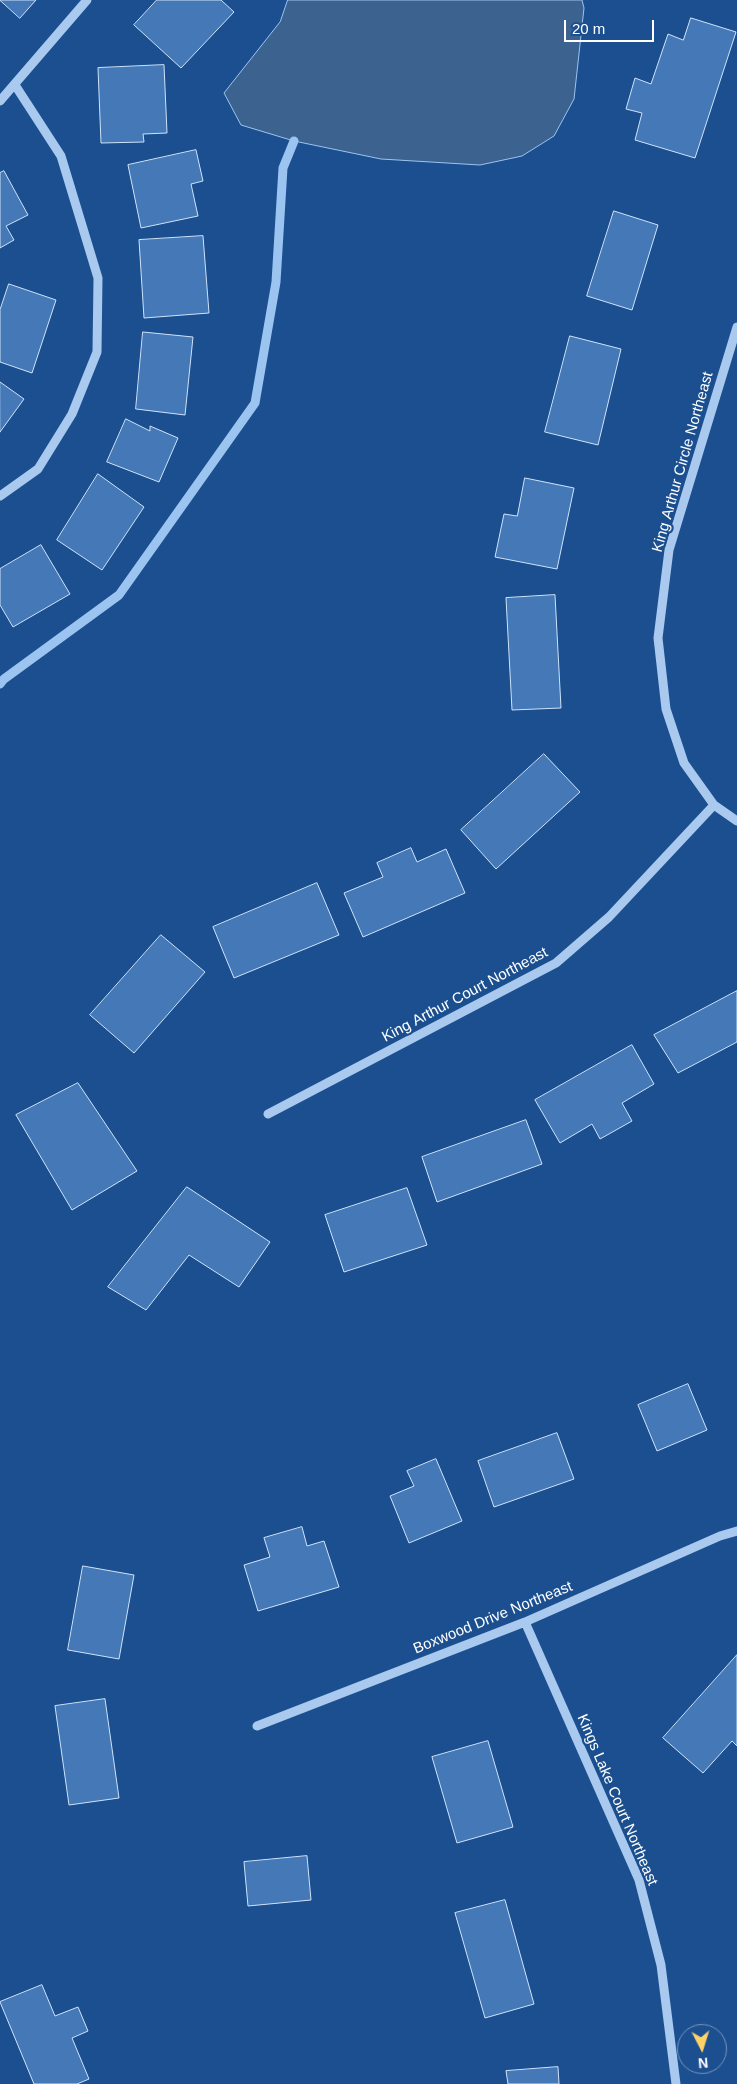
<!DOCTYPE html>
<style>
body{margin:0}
#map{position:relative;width:737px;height:2084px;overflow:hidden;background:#1b4f8f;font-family:Helvetica,sans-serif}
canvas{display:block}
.north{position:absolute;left:677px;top:2024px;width:50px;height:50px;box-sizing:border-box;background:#1b4f8f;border:1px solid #7695bc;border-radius:50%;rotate:175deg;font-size:14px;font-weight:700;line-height:20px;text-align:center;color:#fff}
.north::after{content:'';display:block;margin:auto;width:18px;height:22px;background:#ffd166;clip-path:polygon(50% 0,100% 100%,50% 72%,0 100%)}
.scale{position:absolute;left:564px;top:20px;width:90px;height:22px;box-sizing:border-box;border:2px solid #fff;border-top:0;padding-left:6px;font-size:15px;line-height:18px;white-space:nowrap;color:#fff;-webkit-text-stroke:4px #1b4f8f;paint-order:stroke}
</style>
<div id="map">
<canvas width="737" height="2084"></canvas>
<div class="north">N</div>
<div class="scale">20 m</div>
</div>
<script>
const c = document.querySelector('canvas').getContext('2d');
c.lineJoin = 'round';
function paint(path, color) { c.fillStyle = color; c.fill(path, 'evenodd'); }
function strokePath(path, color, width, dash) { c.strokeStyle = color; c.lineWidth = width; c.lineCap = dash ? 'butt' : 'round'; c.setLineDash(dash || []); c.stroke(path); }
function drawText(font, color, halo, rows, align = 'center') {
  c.font = font + ' Helvetica,sans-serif'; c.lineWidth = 4.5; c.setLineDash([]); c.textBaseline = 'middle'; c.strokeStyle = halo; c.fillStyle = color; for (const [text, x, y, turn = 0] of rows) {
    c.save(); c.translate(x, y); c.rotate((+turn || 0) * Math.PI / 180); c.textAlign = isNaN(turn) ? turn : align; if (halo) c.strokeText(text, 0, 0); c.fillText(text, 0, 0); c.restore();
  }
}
const water = new Path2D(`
 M 288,0 L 582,0 L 584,8 L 574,99 L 554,136 L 522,156 L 480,165 L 381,159 L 294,141 L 241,125 L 224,93 L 280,22 Z`);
const stream = new Path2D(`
 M 0,684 L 4,679 L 119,595 L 255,403 L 276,282 L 283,168 L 294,141`);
const building = new Path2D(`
 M 0,0 L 36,0 L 20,18 Z
 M 157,0 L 221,0 L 234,12 L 181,68 L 134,25 Z
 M 691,18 L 736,32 L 695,158 L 635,140 L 642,113 L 626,109 L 635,78 L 651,84 L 668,34 L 683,40 Z
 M 164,65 L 167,133 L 143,134 L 144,142 L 101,143 L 98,68 Z
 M 196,150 L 203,181 L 191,184 L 198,216 L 141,228 L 128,165 Z
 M 4,171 L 28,215 L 6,226 L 14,240 L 0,248 L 0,173 Z
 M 614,211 L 658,225 L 632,310 L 587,296 Z
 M 203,236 L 209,313 L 144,318 L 139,240 Z
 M 9,284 L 56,300 L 32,373 L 0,362 L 0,310 Z
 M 143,332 L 193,337 L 185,415 L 136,409 Z
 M 570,336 L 621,349 L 598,445 L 545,432 Z
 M 0,382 L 24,399 L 0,432 Z
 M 126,419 L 150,431 L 150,426 L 178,438 L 159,482 L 107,462 Z
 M 98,474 L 144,507 L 102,570 L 57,540 Z
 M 525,478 L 574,488 L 557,569 L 495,557 L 504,514 L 517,516 Z
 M 41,545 L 70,594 L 13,627 L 0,605 L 0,569 Z
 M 555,595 L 561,708 L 512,710 L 506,598 Z
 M 544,754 L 580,792 L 496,869 L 461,830 Z
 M 411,848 L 417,862 L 446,849 L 465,893 L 363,937 L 344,893 L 383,877 L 377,863 Z
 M 317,883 L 339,935 L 234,978 L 213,927 Z
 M 161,935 L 205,972 L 134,1053 L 90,1015 Z
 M 737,991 L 737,1042 L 678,1073 L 654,1035 Z
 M 632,1045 L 654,1084 L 622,1103 L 632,1121 L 600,1139 L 592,1124 L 560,1143 L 535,1100 Z
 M 78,1083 L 137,1171 L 72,1210 L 16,1115 Z
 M 526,1120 L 542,1164 L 437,1202 L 422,1157 Z
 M 187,1187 L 270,1242 L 239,1287 L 189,1255 L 146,1310 L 108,1287 Z
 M 407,1188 L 427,1245 L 344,1272 L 325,1215 Z
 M 688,1384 L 707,1430 L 657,1451 L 638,1405 Z
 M 557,1433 L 574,1479 L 494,1507 L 478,1461 Z
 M 436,1459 L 462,1521 L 409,1543 L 390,1496 L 414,1486 L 407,1471 Z
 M 302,1527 L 307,1546 L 324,1541 L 339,1587 L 258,1611 L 244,1565 L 270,1557 L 264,1538 Z
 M 83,1566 L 134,1575 L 119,1659 L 68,1650 Z
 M 737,1655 L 737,1746 L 732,1741 L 703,1773 L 663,1738 Z
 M 105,1699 L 119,1798 L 69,1805 L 55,1706 Z
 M 488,1741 L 513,1827 L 457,1843 L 432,1757 Z
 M 307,1856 L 311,1900 L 248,1906 L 244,1862 Z
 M 505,1900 L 534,2004 L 485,2018 L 455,1913 Z
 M 42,1985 L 55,2016 L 78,2007 L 88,2031 L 72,2038 L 89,2079 L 77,2084 L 34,2084 L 0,2002 Z
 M 558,2067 L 559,2084 L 508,2084 L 506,2071 Z`);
const minor = new Path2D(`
 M 0,101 L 87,0
 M 737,327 L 669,550 L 658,638 L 666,709 L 684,763 L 714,805 L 737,821
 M 0,496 L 38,469 L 72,414 L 97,352 L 98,278 L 61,156 L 15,85
 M 268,1114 L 556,963 L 609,917 L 714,805
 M 525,1622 L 639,1880 L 661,1965 L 676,2084
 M 257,1726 L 525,1622 L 720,1536 L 737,1531`);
const streetNames = [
 ["King Arthur Circle Northeast",683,462,-74],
 ["King Arthur Court Northeast",465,995,-28],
 ["Boxwood Drive Northeast",493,1618,-22],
 ["Kings Lake Court Northeast",617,1800,67]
];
paint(water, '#3c6290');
strokePath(water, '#9cc4f0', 1);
strokePath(stream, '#9cc4f0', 9);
paint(building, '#4478b7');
strokePath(building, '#cfe3fa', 1);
strokePath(minor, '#a9c9ee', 9);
drawText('15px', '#fff', '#1b4f8f', streetNames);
</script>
